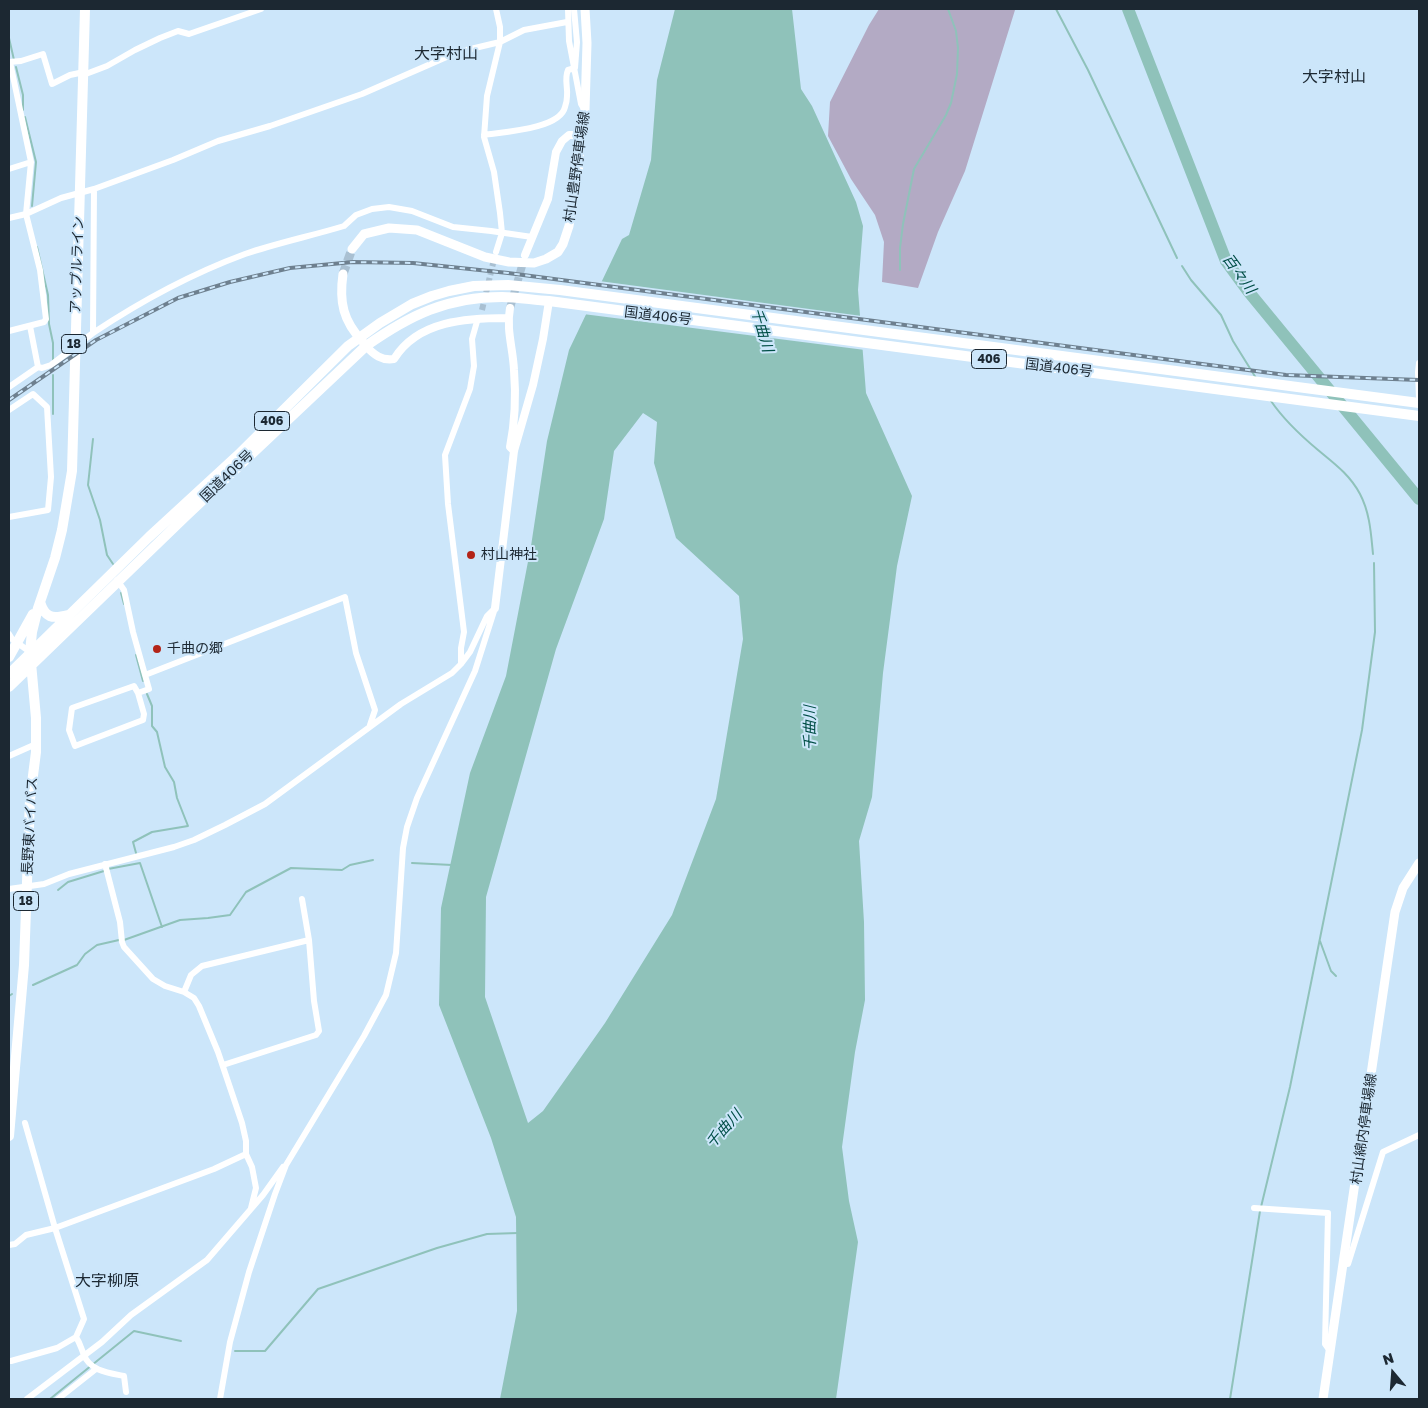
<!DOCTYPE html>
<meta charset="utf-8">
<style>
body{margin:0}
#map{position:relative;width:1428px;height:1408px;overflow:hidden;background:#cce6fa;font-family:"Golos Text",sans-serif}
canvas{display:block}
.frame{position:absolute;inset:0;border:10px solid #1c2832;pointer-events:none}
.north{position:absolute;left:1368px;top:1348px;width:50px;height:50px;-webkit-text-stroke:4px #cce6fa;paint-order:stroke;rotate:342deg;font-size:14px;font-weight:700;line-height:20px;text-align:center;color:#1c2832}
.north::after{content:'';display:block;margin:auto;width:18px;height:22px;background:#1c2832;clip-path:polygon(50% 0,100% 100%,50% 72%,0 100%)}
</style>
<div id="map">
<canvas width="1428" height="1408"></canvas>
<div class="frame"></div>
<div class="north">N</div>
</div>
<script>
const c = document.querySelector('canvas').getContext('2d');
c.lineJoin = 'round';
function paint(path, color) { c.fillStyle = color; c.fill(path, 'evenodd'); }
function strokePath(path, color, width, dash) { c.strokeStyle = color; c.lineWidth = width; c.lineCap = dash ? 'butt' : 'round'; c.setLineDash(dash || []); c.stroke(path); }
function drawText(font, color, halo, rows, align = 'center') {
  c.font = font + ' "Golos Text","Noto Sans JP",sans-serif'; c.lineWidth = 4; c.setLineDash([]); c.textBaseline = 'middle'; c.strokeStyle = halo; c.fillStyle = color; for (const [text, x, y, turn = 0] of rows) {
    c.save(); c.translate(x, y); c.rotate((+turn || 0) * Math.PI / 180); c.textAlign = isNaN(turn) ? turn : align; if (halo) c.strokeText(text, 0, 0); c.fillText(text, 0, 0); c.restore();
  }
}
const green = new Path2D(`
 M 879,9 L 1017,9 L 1015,10 L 965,171 L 938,232 L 918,288 L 882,282 L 884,242 L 875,215 L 851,179 L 828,136 L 830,102 L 869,25 Z`);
const water = new Path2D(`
 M 675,9 L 792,9 L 801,89 L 812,106 L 856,202 L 863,226 L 858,290 L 866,393 L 912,496 L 897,566 L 883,673 L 872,797 L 859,841 L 864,922 L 865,1000 L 855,1052 L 842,1147 L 849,1201 L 858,1242 L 836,1399 L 500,1399 L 517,1311 L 516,1217 L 491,1138 L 439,1005 L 441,908 L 470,773 L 506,676 L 531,546 L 547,441 L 569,350 L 622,239 L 629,235 L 651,160 L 657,80 ZM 643,413 L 657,422 L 654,463 L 676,538 L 739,596 L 743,639 L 716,799 L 672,915 L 605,1023 L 543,1111 L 528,1123 L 485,997 L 486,897 L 556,649 L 604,519 L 614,451 Z`);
const pier = new Path2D(`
 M 599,281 L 862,316 L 865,350 L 583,314 Z`);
const stream = new Path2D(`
 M 1056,9 L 1088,70 L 1177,258
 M 9,38 L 14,60
 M 16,67 L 23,95 L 23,110
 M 25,117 L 36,162 L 32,206
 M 37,247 L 48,295 L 49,324 L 53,343 L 53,360
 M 1182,266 L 1191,280 L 1221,315 L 1233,341 L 1256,378
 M 900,270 L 900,248 L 903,224 L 914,169 L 946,115 L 951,103 L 957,74 L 958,48 L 956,31 L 948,9
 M 1271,401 C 1284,420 1300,435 1318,450 C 1335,464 1350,475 1360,494 C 1370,513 1371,534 1373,554
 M 53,414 L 53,375
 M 93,439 L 88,485 L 100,520 L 107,555 L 113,564
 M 121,593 L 124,604
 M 136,655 L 143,681
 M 136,853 L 133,842 L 152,832 L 188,826 L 177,798 L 174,782 L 165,767 L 157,732 L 152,726 L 152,706 L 147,694
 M 412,863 L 452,865
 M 108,869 L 140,863 L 162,927
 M 58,890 L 68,882 L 104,871
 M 124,940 L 180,920 L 208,918 L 230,915 L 246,892 L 291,868 L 342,870 L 350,865 L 373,860
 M 1320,941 L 1331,971 L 1336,976
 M 33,985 L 77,965 L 85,954 L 97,945 L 119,940
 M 9,996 L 12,994
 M 1261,1207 L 1290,1087 L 1362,730 L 1375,632 L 1374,563
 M 235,1351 L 265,1351 L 318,1289 L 437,1248 L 487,1234 L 518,1233
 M 50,1399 L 134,1331 L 181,1341
 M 1230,1399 L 1260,1211`);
const river = new Path2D(`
 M 1128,9 L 1226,261 L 1248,291 L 1419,499`);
const minorTunnel = new Path2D(`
 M 482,310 L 495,255`);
const tertiaryTunnel = new Path2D(`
 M 510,308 L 524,259`);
const secondaryTunnel = new Path2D(`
 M 343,274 L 352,249`);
const minor = new Path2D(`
 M 568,9 L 569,41 L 581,104 L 584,109
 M 9,62 L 21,61 L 43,54 L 52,84 L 70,75 L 84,72
 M 83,75 L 107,66 L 135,50 L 160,38 L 178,31 L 189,34 L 261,9
 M 484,135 C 503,132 560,129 565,107 C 566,104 567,100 567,96 C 568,87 564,79 568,70 L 575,68 L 577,42 L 574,9
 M 9,169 L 31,162
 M 9,218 L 26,214 L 61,198 L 94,189 L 173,160 L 218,141 L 270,126 L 362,94 L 458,52 L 500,42 L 524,30 L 567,22
 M 496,252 L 502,233 L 500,213 L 494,172 L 484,137 L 487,96 L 500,42 L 500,27 L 496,9
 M 478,318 L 472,339 L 474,366 L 470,389 L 445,455 L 448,504 L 464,632 L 461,648 L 461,664 L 470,652 L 487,616 L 494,609
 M 30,326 L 38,367
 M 9,331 L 44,322 L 46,319 L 40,270 L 26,214 L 31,162 L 10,62
 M 93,333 C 141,301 191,274 245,254 C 277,243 311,236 344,226 L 356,215 L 372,209 L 389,207 L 412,211 L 453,227 L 491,231 L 532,237
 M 1419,363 L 1418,372 L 1419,399
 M 9,387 L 38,367 L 42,368 L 51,365 L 93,333 L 94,189
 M 9,410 L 33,394 L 47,407 L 51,477 L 48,510 L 9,517
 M 117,580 L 124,590 L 133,632 L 145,675 L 345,597 L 356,653 L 375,710 L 370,725
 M 9,634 L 12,639 L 30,652
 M 138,693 L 134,686 L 72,708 L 69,730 L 75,746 L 143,720 L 144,714 L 138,693 L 149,689 L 145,675
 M 9,756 L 36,744
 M 105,864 L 120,922 L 122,942 L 124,947 L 153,979 L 165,986 L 184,992 L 194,998 L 199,1006 L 218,1052 L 242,1123 L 246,1141 L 246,1154 L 252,1167 L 256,1188 L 251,1208
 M 9,889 L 44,884 L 69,874 L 174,847 L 194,840 L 225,825 L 265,804 L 401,704 L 452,673 L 461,664
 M 184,992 L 191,975 L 202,966 L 309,940
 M 223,1065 L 316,1035 L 319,1031 L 314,1001 L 309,940 L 302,899
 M 1254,1208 L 1328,1213 L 1325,1344 L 1330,1351
 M 9,1245 L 15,1244 L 26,1235 L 55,1228 L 25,1123
 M 1344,1264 L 1348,1264 L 1383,1152 L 1419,1135
 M 76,1337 C 80,1343 81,1348 84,1355 C 90,1371 109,1373 124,1376 L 126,1392
 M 11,1361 L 57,1348 L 76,1337 L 84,1319 L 55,1228 L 214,1169 L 246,1154
 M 27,1399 L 102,1342 L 131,1315 L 207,1260 L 263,1195 L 283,1167
 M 58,1399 L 96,1369
 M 220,1399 L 230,1342 L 249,1272 L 275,1194 L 286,1165 L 364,1036 L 386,995 L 396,953 L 403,848 L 407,827 L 417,798 L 475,671 L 495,608`);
const tertiary = new Path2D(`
 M 525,255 L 548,199 L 556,152 L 562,141 L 569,135 L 580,135
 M 510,308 C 506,330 513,348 514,370 C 516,395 515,422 510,447 L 514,451
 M 366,346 C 374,355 382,361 394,359 C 418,320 468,318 508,318
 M 495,608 L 514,451 L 533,385 L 543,339 L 549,301`);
const secondary = new Path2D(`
 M 352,249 L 364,234 L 389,228 L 417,230 L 485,257 L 509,262 L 534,263 L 546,259 L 558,252 L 563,244 L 569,226 L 579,165 L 580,135 L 585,110 L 587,43 L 585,9
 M 343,274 C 339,302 343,321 363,342
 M 1323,1399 L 1395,912 L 1403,888 L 1419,863`);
const trunk = new Path2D(`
 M 40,602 C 45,618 52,619 68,615
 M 9,657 L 33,614
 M 9,674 L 149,537 L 237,456 L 348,346 L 380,323 L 412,304 L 432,296 L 449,291 L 474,286 L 508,285 L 560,290 L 1419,403
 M 9,687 L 185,517 L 366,346 C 410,315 447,297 502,297 C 517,297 533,300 549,301 L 1419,416
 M 9,1136 L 24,965 L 30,799 L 36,752 L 36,718 L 30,652 L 32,632 L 38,608 L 55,558 L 62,530 L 72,471 L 85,9`);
const rail = new Path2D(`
 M 9,400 L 96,340 L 178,298 L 230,282 L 290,268 L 353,262 L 413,263 L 508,273 L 1286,375 L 1419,380`);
const markers = [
 [471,555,5,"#b32418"],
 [157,649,5,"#b32418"]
];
const shields = [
 [74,344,25],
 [989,359,35],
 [272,421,35],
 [26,901,25]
];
const shieldNames = [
 ["18",74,344],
 ["406",989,359],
 ["406",272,421],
 ["18",26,901]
];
const streetNames = [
 ["村山豊野停車場線",577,167,-82],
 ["アップルライン",77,265,-88],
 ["国道406号",658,316,7],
 ["国道406号",1059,368,7],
 ["国道406号",227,476,-44],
 ["長野東バイパス",30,826,-87],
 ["村山綿内停車場線",1364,1129,-82]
];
const poiNames = [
 ["村山神社",481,555],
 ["千曲の郷",167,649]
];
const waterNames = [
 ["百々川",1239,274,54],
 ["千曲川",762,330,74],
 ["千曲川",810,728,-90],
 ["千曲川",724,1129,-48]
];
const quarterNames = [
 ["大字村山",446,54],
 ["大字村山",1334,77],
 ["大字柳原",107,1281]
];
paint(green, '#b3aac4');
paint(water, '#8fc2ba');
paint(pier, '#cce6fa');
strokePath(stream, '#8fc2ba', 2);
strokePath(river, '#8fc2ba', 12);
strokePath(minorTunnel, '#a9c0d2', 6, [6, 3]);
strokePath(tertiaryTunnel, '#a9c0d2', 8, [8, 4]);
strokePath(secondaryTunnel, '#a9c0d2', 9, [9, 4.5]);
strokePath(minor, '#fff', 6);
strokePath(tertiary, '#fff', 8);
strokePath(secondary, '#fff', 9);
strokePath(trunk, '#fff', 10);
strokePath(rail, '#6e808f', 4);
strokePath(rail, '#cce6fa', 2, [5.5]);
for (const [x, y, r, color] of markers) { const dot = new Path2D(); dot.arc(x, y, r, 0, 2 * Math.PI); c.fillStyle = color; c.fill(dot); strokePath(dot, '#cce6fa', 2); }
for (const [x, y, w] of shields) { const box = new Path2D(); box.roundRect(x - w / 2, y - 9.5, w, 19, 4); c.fillStyle = '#cce6fa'; c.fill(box); strokePath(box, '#1c2832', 1); }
drawText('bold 12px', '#1c2832', null, shieldNames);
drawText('14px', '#1c2832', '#cce6fa', streetNames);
drawText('14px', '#1c2832', '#cce6fa', poiNames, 'left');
drawText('italic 15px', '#004e46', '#cce6fa', waterNames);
drawText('16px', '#1c2832', '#cce6fa', quarterNames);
</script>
